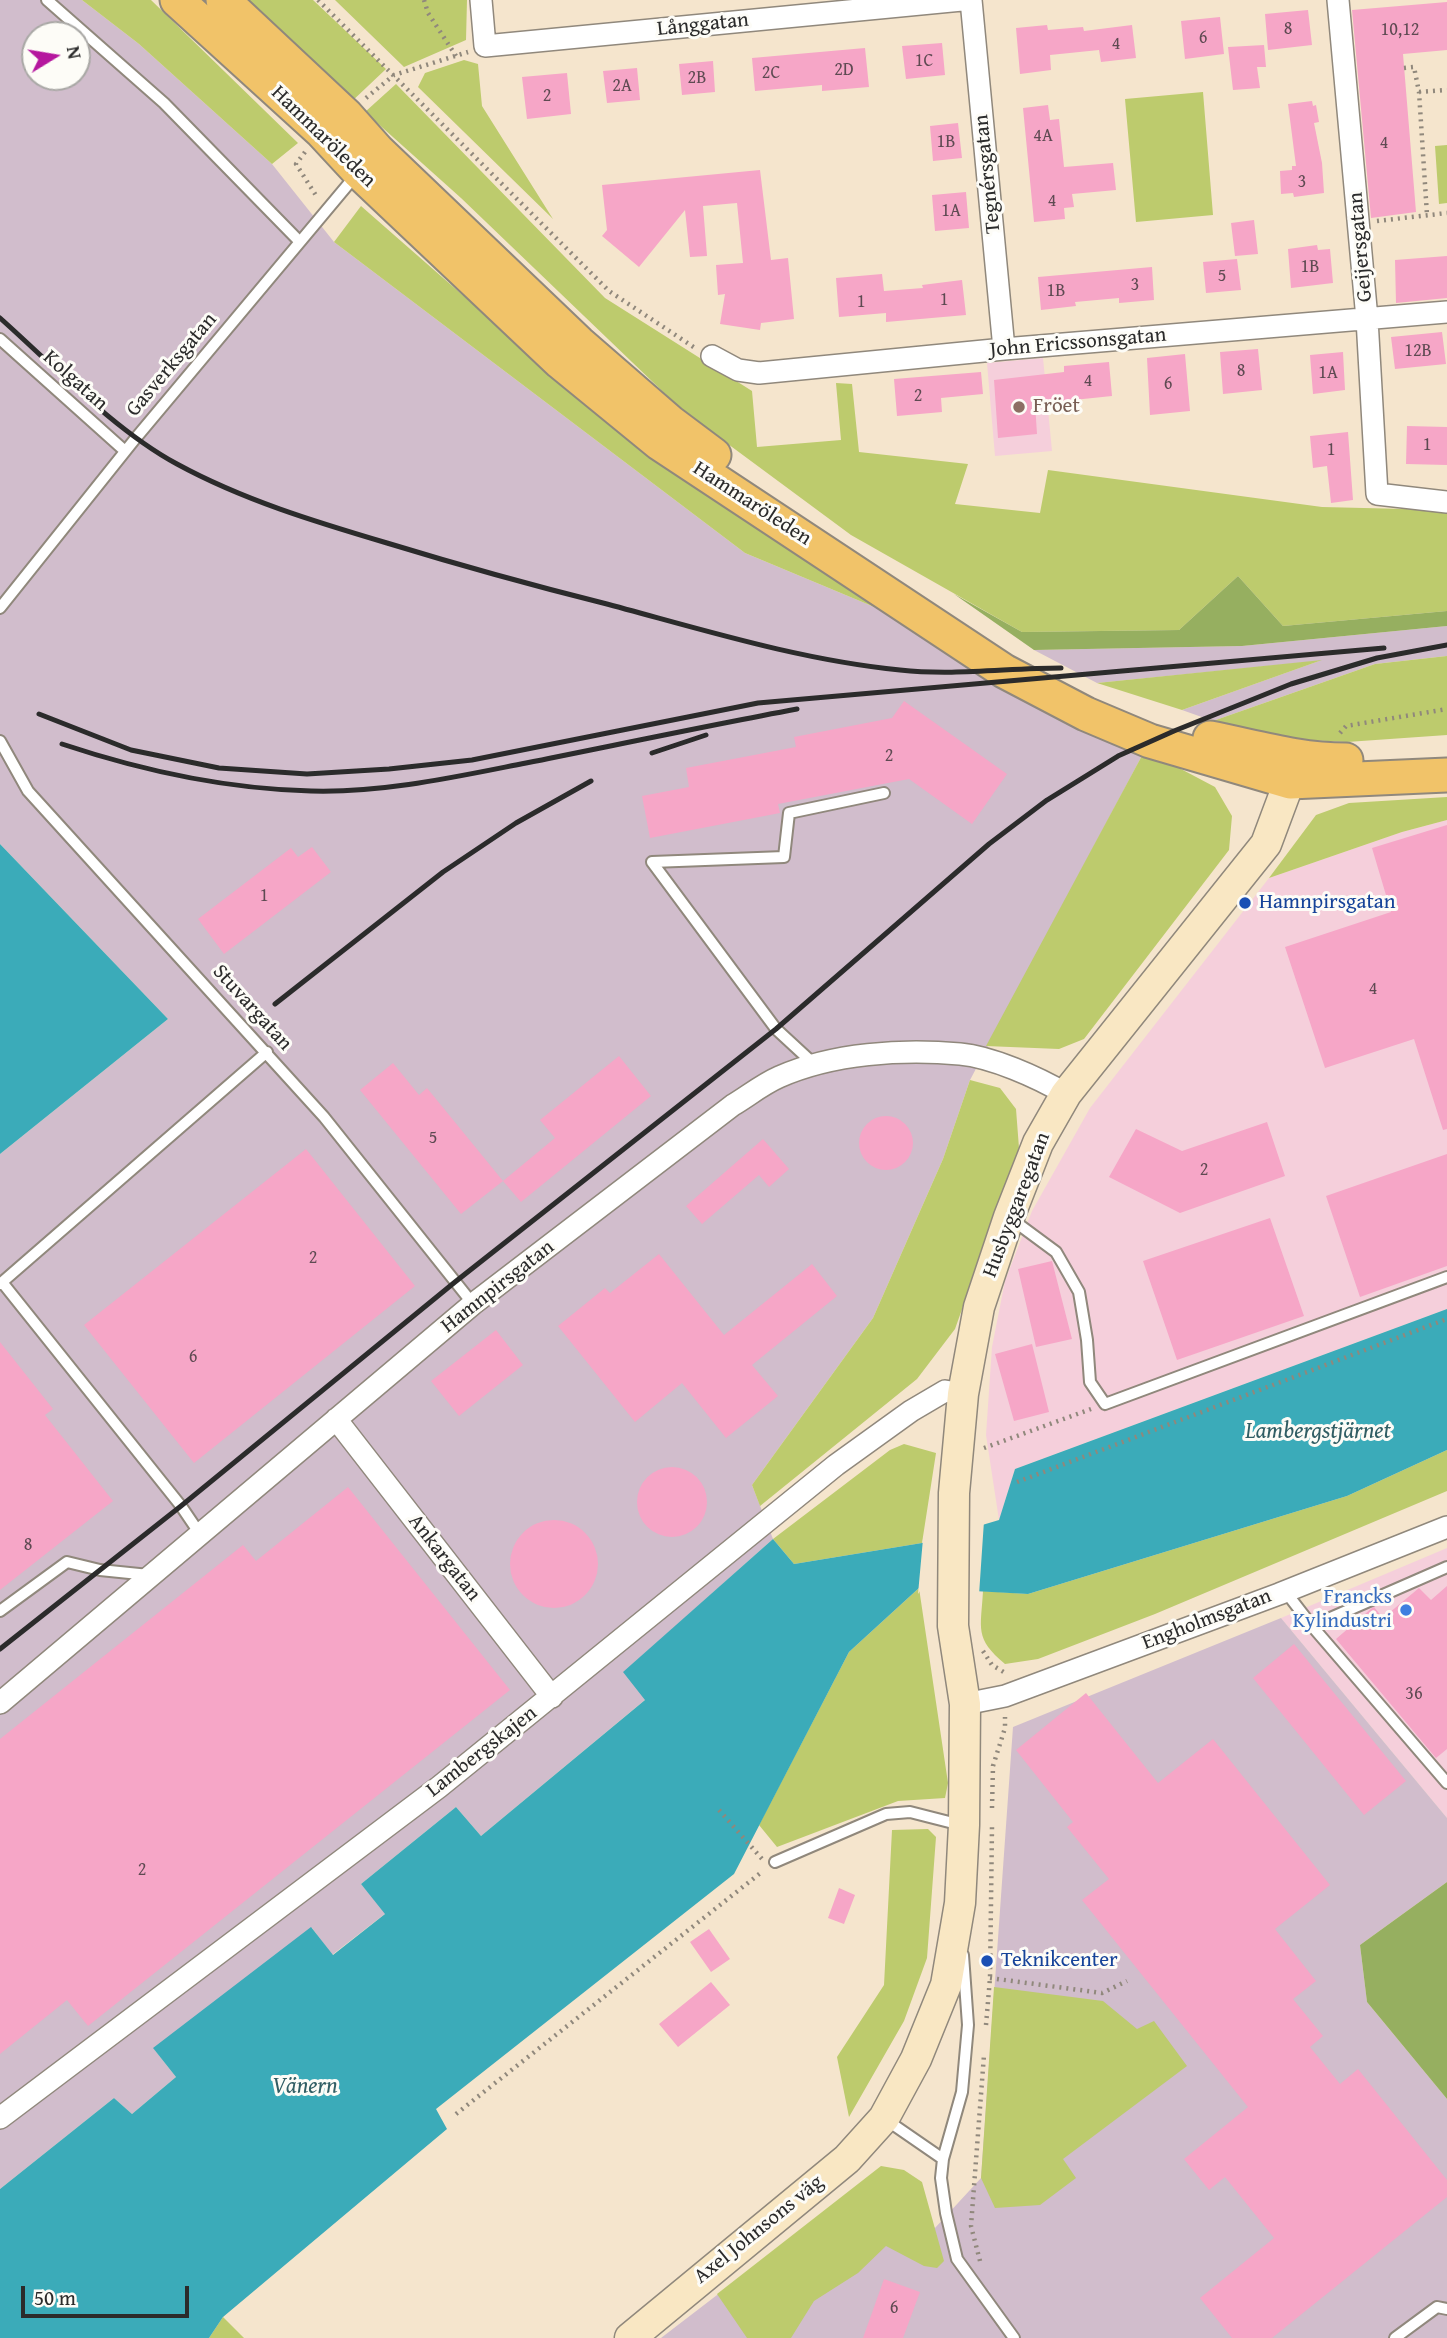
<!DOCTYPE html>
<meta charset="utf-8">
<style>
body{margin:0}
#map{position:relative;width:1447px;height:2338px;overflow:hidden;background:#f5e5cd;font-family:"Gentium Book Plus",serif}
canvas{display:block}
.north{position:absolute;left:21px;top:21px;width:70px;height:70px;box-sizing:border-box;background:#fdfcf7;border:2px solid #a9a8a5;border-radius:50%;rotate:79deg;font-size:19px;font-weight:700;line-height:28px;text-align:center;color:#2b2b2b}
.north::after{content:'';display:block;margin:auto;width:24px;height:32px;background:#b5179e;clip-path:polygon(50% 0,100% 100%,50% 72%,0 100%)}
.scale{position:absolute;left:21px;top:2286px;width:168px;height:32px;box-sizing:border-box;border:4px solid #2b2b2b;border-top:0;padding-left:9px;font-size:21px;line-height:24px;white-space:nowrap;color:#2b2b2b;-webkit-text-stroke:5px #fdfcf7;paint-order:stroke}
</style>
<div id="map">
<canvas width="1447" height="2338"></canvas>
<div class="north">N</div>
<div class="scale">50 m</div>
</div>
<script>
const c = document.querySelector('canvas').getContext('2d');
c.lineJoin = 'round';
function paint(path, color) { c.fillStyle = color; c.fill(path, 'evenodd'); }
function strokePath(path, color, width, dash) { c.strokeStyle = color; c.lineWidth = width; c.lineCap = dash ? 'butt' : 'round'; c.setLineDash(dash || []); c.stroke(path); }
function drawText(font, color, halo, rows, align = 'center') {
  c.font = font + ' "Gentium Book Plus",serif'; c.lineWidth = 6; c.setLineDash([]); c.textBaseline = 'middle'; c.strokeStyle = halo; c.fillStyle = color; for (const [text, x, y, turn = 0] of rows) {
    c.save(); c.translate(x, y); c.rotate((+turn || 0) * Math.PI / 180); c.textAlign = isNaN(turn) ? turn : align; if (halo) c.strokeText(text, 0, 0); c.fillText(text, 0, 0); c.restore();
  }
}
const built = new Path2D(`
 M 1043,358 L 1052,451 L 995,456 L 987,363 Z
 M 1447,820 L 1447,1309 L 1015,1469 L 999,1520 L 986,1435 L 992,1347 L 1005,1281 L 1032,1211 L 1090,1108 L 1269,878 L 1402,832 Z
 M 1447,1548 L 1447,1818 L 1281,1618 Z`);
const industrial = new Path2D(`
 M 0,0 L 82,0 L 139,44 L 272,164 L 334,242 L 745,553 L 915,624 L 1145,750 L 970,1080 L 943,1159 L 873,1318 L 752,1485 L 773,1539 L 624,1672 L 646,1699 L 481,1836 L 456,1807 L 361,1884 L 386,1913 L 332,1955 L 312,1928 L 154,2049 L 176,2077 L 132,2114 L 114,2098 L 0,2189 L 0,1154 L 168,1019 L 0,844 ZM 35,35 L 77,35 L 77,77 L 35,77 Z
 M 1447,626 L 1447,656 L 1375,664 L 1213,721 L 1182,710 L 1319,661 L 1097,683 L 1034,650 L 1242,646 Z
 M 1281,1618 L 1447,1818 L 1447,1882 L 1360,1945 L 1367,2002 L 1447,2099 L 1447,2338 L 661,2338 L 880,2170 L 935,2228 L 981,2178 L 1013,1727 Z`);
const green = new Path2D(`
 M 82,0 L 151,0 L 298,143 L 272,164 L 139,44 Z
 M 239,0 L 313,0 L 386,69 L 349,104 Z
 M 335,0 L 467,0 L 466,40 L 404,67 Z
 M 464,60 L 478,64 L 482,106 L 553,219 L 418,87 L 425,73 Z
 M 396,84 L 605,298 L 752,391 L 757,447 L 841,440 L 836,383 L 852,384 L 859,452 L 968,464 L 955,504 L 1040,513 L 1048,470 L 1322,507 L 1447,510 L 1447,611 L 1283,626 L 1238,576 L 1179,630 L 1022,632 L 851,535 L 682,410 L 461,198 L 365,112 Z
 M 1203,92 L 1213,215 L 1136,222 L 1125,99 Z
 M 1447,145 L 1447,203 L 1439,204 L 1435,146 Z
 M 361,206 L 620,433 L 915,624 L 745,553 L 334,242 Z
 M 1447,656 L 1447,735 L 1347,742 L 1268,738 L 1213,721 L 1375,664 Z
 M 1322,660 L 1182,710 L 1097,683 Z
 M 1145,750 L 1215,787 L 1232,816 L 1229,850 L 1084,1039 L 1059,1049 L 986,1046 Z
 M 1447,797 L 1447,820 L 1402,832 L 1269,878 L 1316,815 L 1349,803 Z
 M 970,1080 L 1000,1088 L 1016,1109 L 1019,1148 L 955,1329 L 917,1379 L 760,1506 L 752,1485 L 873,1318 L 943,1159 Z
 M 904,1444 L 936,1453 L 922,1543 L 794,1564 L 773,1539 L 890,1450 Z
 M 1447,1450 L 1447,1491 L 1155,1614 L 1038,1659 L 1005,1664 C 974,1638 981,1629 983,1591 L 1028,1594 L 1347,1496 Z
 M 919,1588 L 948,1783 L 945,1798 L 898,1801 L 777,1847 L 759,1825 L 849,1652 Z
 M 928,1829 L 936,1837 L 927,1958 L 904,2021 L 849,2117 L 837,2057 L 884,1985 L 892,1830 Z
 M 994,1987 L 1103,2001 L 1137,2029 L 1154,2021 L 1187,2066 L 1063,2159 L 1076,2178 L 1040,2205 L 995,2208 L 981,2178 Z
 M 881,2166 L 904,2170 L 922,2182 L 944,2261 L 937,2268 L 924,2266 L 886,2246 L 858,2273 L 814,2301 L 791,2338 L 747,2338 L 717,2294 Z
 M 223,2317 L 244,2338 L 209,2338 Z`);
const forest = new Path2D(`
 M 1238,576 L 1283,626 L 1447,611 L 1447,626 L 1242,646 L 1034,650 L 954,594 L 1022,632 L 1179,630 Z
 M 1447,1882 L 1447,2099 L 1367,2002 L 1360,1945 Z`);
const water = new Path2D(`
 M 0,844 L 168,1019 L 0,1154 Z
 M 1447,1309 L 1447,1450 L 1347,1496 L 1028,1594 L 919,1588 L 849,1652 L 734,1874 L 436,2109 L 447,2129 L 223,2317 L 209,2338 L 0,2338 L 0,2189 L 114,2098 L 132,2114 L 176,2077 L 153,2048 L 311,1927 L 333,1955 L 385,1914 L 361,1884 L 456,1807 L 481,1836 L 645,1700 L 623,1672 L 773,1539 L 794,1564 L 922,1543 L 999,1520 L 1015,1469 Z`);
const pier = new Path2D(`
 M 984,1521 L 979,1595 L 920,1591 L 918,1594 L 923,1539 Z`);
const building = new Path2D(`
 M 1447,2 L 1447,50 L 1403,54 L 1416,212 L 1371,218 L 1352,10 Z
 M 1308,10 L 1312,45 L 1268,50 L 1265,14 Z
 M 1220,17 L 1224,54 L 1185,59 L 1181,21 Z
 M 1047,25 L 1048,30 L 1083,27 L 1084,31 L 1132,25 L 1136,58 L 1101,62 L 1099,50 L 1050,55 L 1051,70 L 1020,74 L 1016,28 Z
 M 942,43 L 945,75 L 906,79 L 902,46 Z
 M 1264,45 L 1266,67 L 1257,67 L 1260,88 L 1233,90 L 1228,47 Z
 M 865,48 L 869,87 L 822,91 L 822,85 L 755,91 L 752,58 Z
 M 713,61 L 715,92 L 682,95 L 679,64 Z
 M 637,68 L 640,100 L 607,103 L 603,71 Z
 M 567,73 L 571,114 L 527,119 L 522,77 Z
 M 1312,101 L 1313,106 L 1316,105 L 1319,122 L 1314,123 L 1322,163 L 1324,193 L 1294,197 L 1293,193 L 1281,194 L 1280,171 L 1292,170 L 1292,166 L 1296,166 L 1288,104 Z
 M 1048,105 L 1050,120 L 1059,119 L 1064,167 L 1113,163 L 1116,190 L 1072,194 L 1074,207 L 1064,208 L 1065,219 L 1034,222 L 1023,108 Z
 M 958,123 L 962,158 L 933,161 L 930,126 Z
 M 760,170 L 771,260 L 788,258 L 794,319 L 761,323 L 760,330 L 720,324 L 725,294 L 718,295 L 716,265 L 743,263 L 737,203 L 703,206 L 707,256 L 690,257 L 685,210 L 639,267 L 602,236 L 607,230 L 602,185 Z
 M 966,192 L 969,228 L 935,231 L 932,195 Z
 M 1254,220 L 1258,254 L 1235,256 L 1231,223 Z
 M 1317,245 L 1318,250 L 1330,249 L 1333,283 L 1291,288 L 1288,249 Z
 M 1447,256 L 1447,298 L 1396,303 L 1395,260 Z
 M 1237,259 L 1241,290 L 1206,293 L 1203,262 Z
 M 1152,267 L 1154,300 L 1119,303 L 1119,298 L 1075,302 L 1076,306 L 1041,310 L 1038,277 Z
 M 882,274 L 884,291 L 923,288 L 922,285 L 962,280 L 966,315 L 886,322 L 886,313 L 839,317 L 836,278 Z
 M 1442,332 L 1446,364 L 1395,369 L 1391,337 Z
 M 1258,349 L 1262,390 L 1223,394 L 1220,352 Z
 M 1343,352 L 1345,390 L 1313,394 L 1310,355 Z
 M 1185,354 L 1190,411 L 1150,415 L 1147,358 Z
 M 1109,362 L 1112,396 L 1035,404 L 1037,434 L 998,438 L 994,380 L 1064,372 L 1064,366 Z
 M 981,372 L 983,394 L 941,398 L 942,412 L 897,416 L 894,379 Z
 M 1407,426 L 1447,427 L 1447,465 L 1406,464 Z
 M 1348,432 L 1353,500 L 1331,503 L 1327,466 L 1313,468 L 1310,436 Z
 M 904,701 L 1007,774 L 972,824 L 909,779 L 778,804 L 780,813 L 650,838 L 642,796 L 689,787 L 686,768 L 796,747 L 794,737 L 892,718 Z
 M 1447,825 L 1447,1129 L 1443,1130 L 1414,1039 L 1325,1068 L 1285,947 L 1391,912 L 1372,848 Z
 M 312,847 L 331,872 L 224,954 L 198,919 L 291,848 L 298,857 Z
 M 619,1056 L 651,1096 L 521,1202 L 503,1181 L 555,1138 L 540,1120 Z
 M 393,1063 L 419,1095 L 427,1088 L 503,1181 L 461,1214 L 360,1090 Z
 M859 1143a27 27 0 1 1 54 0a27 27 0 1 1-54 0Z
 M 1267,1122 L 1285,1176 L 1180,1213 L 1109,1177 L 1136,1129 L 1182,1151 Z
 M 763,1139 L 789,1169 L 769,1187 L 759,1175 L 702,1224 L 686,1206 Z
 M 306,1149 L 415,1286 L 194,1463 L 84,1325 Z
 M 1447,1154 L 1447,1266 L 1360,1297 L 1326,1196 Z
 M 1270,1218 L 1304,1316 L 1177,1360 L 1143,1261 Z
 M 659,1254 L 724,1335 L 812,1264 L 837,1296 L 752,1365 L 778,1396 L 726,1438 L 682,1383 L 635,1422 L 558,1326 L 605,1288 L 610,1293 Z
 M 1052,1261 L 1072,1339 L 1036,1347 L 1018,1269 Z
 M 496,1330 L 523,1365 L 459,1416 L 431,1381 Z
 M 0,1342 L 53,1409 L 45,1415 L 113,1501 L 0,1590 Z
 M 1032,1344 L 1049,1412 L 1014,1421 L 995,1354 Z
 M637 1502a35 35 0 1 1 70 0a35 35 0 1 1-70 0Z
 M 348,1487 L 510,1690 L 88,2026 L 67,2000 L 0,2054 L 0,1739 L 243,1545 L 256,1561 Z
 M510 1564a44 44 0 1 1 88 0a44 44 0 1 1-88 0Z
 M 1447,1586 L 1447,1749 L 1436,1758 L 1336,1639 L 1372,1608 L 1374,1607 L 1383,1618 L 1419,1588 L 1431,1600 Z
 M 1294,1644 L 1406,1781 L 1364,1815 L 1253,1678 Z
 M 1086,1693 L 1158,1783 L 1213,1739 L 1330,1885 L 1275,1929 L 1316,1981 L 1293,1999 L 1323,2036 L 1310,2047 L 1340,2084 L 1358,2069 L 1447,2180 L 1447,2197 L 1272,2338 L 1232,2338 L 1200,2298 L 1274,2238 L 1225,2177 L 1209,2190 L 1184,2159 L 1248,2107 L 1082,1900 L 1109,1879 L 1067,1827 L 1073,1822 L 1016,1750 Z
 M 839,1888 L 855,1895 L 844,1924 L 828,1918 Z
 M 709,1929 L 730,1959 L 711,1972 L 690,1942 Z
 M 711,1982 L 730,2005 L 678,2047 L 659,2024 Z
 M 884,2279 L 920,2292 L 903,2338 L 863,2338 Z`);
const path = new Path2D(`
 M 318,0 L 609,291 L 695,348
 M 424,0 L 428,13 L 456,56
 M 1404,68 L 1414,67 L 1419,92 L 1427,215
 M 1419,92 L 1447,90
 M 366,98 L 394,75 L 468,52
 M 305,152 L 296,164 L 317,197
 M 1377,221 L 1447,213
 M 1340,733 L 1346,726 L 1447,709
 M 984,1448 L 1091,1409
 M 1017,1482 L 1447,1319
 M 983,1651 L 992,1665 L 1007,1674
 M 992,1808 L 993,1766 L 1005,1728 L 1005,1717
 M 719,1810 L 762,1859
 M 990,1978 L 1102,1993 L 1127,1981
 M 986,2025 L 990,1978 L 992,1827
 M 456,2114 L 763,1871
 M 980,2261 L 971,2226 L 984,2055`);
const lane = new Path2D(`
 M 47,0 L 164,103 L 300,242
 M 0,339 L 125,451
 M 0,608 L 135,439 L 356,175
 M 0,741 L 28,791 L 324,1117 L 473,1304
 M 652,862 L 784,857 L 789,813 L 884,793
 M 652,862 L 776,1029 L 815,1065
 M 1010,1218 L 1056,1252 L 1079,1292 L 1087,1340 L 1090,1382 L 1105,1404 L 1447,1277
 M 2,1282 L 181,1506 L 200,1534
 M 0,1284 L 267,1052
 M 1285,1591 L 1312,1626 L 1447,1567
 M 0,1611 L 67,1562 L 100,1570 L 149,1575
 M 1312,1626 L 1447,1783
 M 775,1862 L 886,1814 L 910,1812 L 961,1825
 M 963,1955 L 968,2025 L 962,2092 L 943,2159 L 941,2178 L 946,2213 L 957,2259 L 1014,2338
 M 885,2119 L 943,2159
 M 1395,2338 L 1437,2307 L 1447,2309`);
const street = new Path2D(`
 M 481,0 L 485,46 L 962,0
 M 971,0 L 1004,349
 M 1338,0 L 1367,319 L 1377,494 L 1447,502
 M 712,356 L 738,370 L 759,373 L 1004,349 L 1447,312
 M 336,1419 L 552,1697
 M 0,1703 L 473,1304 L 733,1105 C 748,1096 763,1084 779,1077 C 833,1053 902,1049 960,1054 C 992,1057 1037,1077 1066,1094
 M 965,1704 L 1005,1696 L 1279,1594 L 1447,1527
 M 0,2118 L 439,1787 L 836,1465 L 911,1411 L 945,1391 L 963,1394`);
const secondary = new Path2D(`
 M 630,2338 L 847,2159 L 884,2118 L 916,2059 L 946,1985 L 960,1903 L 964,1825 L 965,1704 L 953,1626 L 954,1493 L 963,1394 L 979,1307 L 1009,1217 L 1038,1143 L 1066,1094 L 1266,844 L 1297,761`);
const primary = new Path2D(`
 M 177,0 L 321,131 L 359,172 L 560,362 L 659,443 L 1004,671 L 1086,714 L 1150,741 L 1290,782 L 1447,775
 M 223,0 L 346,115 L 378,151 L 579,343 L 670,422 L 714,455
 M 1210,738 C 1256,747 1298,760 1346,760`);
const rail = new Path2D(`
 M 0,318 C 54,366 114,430 177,464 C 243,500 316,522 387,543 C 459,565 531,585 603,603 C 701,629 799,660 900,670 C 954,676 1008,668 1061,668
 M 39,714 L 131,750 L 219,768 L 307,774 L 389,769 L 472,760 L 758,703 L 1384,648
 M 62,744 C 143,771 226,789 311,791 C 384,793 455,777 526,763 C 616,745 706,726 797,709
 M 652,753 L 706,735
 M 275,1004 L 443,872 L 516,823 L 591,781
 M 0,1649 L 181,1506 L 455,1282 L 776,1029 L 989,844 L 1047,800 L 1118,756 L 1174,731 L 1291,684 L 1377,658 L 1447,645`);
const markers = [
 [1019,407,7,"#8d6e63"],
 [1245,903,7,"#1a4fb4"],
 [1406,1610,7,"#3f7fe0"],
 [987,1961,7,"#1a4fb4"]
];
const numberNames = [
 ["8",1288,29],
 ["10,12",1400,30],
 ["6",1203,38],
 ["4",1116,44],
 ["1C",924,61],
 ["2D",844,70],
 ["2C",771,73],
 ["2B",697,78],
 ["2A",622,86],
 ["2",547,96],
 ["4A",1043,136],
 ["1B",946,142],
 ["4",1384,143],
 ["3",1302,182],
 ["4",1052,201],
 ["1A",951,211],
 ["1B",1310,267],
 ["5",1222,276],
 ["3",1135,285],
 ["1B",1056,291],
 ["1",944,300],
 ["1",861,302],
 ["12B",1418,351],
 ["8",1241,371],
 ["1A",1328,373],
 ["4",1088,381],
 ["6",1168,384],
 ["2",918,396],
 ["1",1427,445],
 ["1",1331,450],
 ["2",889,756],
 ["1",264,896],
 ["4",1373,989],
 ["5",433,1138],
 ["2",1204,1170],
 ["2",313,1258],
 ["6",193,1357],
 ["8",28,1545],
 ["36",1414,1694],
 ["2",142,1870],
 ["6",894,2308]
];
const streetNames = [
 ["Långgatan",703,25,-6],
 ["Hammaröleden",323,137,44],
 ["Tegnérsgatan",988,174,-96],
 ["Geijersgatan",1361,247,-95],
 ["John Ericssonsgatan",1078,343,-5],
 ["Gasverksgatan",172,365,-50],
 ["Kolgatan",75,381,42],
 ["Hammaröleden",752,504,33],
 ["Stuvargatan",252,1008,48],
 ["Husbyggaregatan",1017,1205,-69],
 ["Hamnpirsgatan",498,1287,-38],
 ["Ankargatan",444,1558,52],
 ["Engholmsgatan",1207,1620,-21],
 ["Lambergskajen",482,1752,-38],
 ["Axel Johnsons väg",759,2230,-39]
];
const educationNames = [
 ["Fröet",1033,407]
];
const transitNames = [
 ["Hamnpirsgatan",1259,903],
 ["Teknikcenter",1001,1961]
];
const shopNames = [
 ["Francks",1392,1598],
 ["Kylindustri",1392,1622]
];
const waterNames = [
 ["Lambergstjärnet",1318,1432],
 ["Vänern",305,2087]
];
paint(built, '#f5cfdb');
paint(industrial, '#d1bdcc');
paint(green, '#bdcb6d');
paint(forest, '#96af60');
paint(water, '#3babb9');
paint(pier, '#f5e5cd');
paint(building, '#f6a6c7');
strokePath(lane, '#90887c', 14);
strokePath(street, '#90887c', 24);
strokePath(secondary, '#90887c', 33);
strokePath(primary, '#90887c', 37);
strokePath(path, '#90887c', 4.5, [2, 5]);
strokePath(lane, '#fff', 10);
strokePath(street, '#fff', 21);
strokePath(secondary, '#f9e7c3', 30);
strokePath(primary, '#f1c369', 33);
strokePath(rail, '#2b2b2b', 5);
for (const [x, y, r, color] of markers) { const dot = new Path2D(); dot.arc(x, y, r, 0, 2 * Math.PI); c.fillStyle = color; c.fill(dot); strokePath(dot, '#fdfcf7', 2.5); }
drawText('18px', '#5e4a52', null, numberNames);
drawText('21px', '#2b2b2b', '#fdfcf7', streetNames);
drawText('21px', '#785e54', '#fdfcf7', educationNames, 'left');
drawText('21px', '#164399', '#fdfcf7', transitNames, 'left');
drawText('21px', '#366cbe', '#fdfcf7', shopNames, 'right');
drawText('italic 23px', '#315e64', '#fdfcf7', waterNames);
</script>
